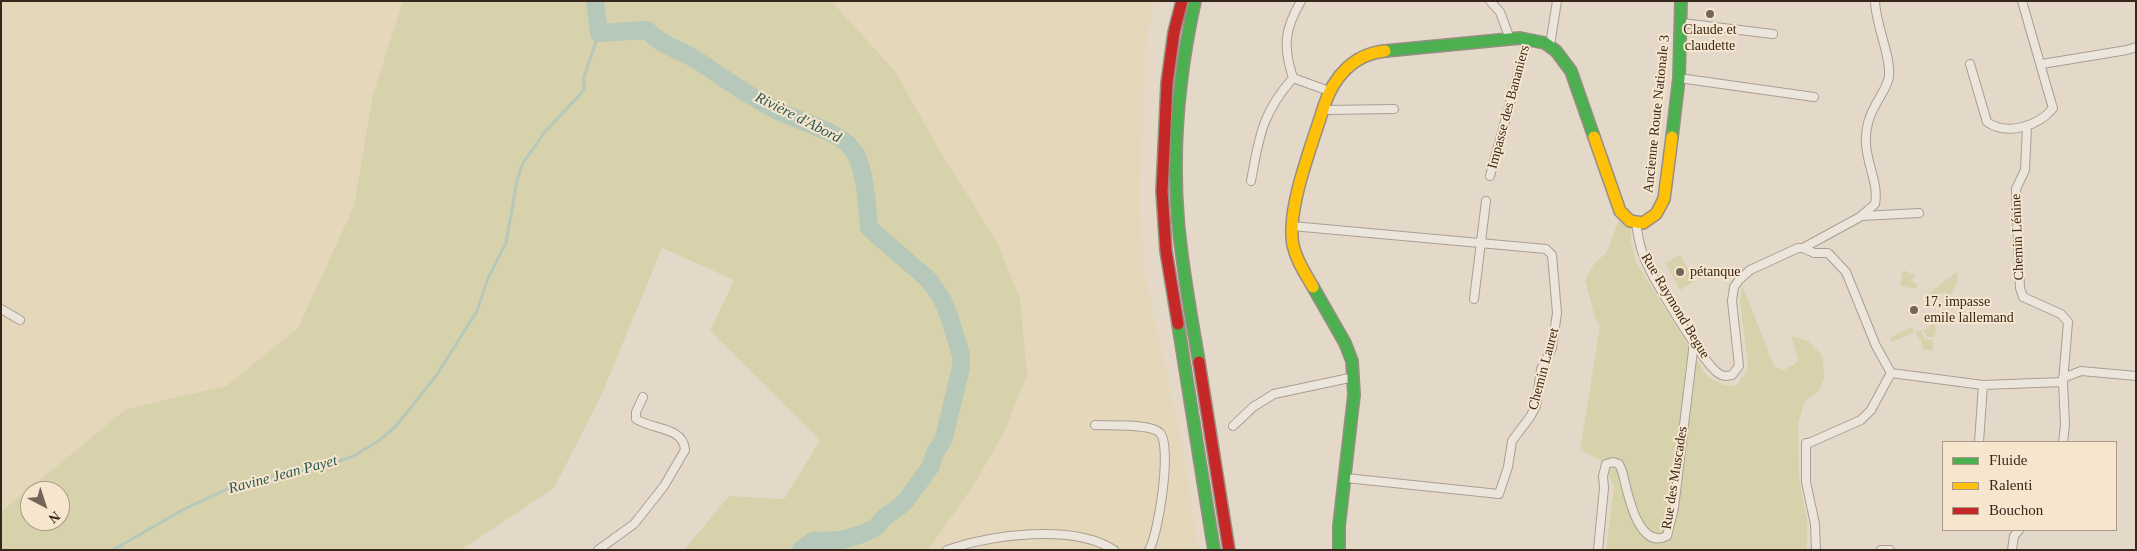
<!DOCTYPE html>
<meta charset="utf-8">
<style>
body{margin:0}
#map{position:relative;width:2137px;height:551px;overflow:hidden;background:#e4d9c9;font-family:"Times New Roman",serif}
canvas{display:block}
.frame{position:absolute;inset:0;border:2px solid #37261c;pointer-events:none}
.legend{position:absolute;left:1942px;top:441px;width:175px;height:90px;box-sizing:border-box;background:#f6e6ce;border:1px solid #aa9987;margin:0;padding:6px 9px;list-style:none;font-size:15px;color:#37261c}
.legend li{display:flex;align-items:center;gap:10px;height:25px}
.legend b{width:25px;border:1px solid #aa9987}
.north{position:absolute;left:20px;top:481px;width:50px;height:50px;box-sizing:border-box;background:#f6e6ce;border:1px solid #aa9987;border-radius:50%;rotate:140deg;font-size:14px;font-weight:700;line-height:20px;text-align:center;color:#37261c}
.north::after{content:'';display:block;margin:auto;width:18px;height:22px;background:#746559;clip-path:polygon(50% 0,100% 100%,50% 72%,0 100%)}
</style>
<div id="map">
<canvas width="2137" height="551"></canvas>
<div class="frame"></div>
<ul class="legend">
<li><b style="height:6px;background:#4caf50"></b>Fluide</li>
<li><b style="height:6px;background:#ffc107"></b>Ralenti</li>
<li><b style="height:6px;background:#c62828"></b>Bouchon</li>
</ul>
<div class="north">N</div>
</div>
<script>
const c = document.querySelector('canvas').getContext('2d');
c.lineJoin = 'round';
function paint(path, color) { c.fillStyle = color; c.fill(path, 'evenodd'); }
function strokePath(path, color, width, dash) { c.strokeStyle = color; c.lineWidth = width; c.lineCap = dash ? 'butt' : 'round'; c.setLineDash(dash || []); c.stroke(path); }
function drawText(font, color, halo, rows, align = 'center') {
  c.font = font + ' "Times New Roman",serif'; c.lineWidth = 4; c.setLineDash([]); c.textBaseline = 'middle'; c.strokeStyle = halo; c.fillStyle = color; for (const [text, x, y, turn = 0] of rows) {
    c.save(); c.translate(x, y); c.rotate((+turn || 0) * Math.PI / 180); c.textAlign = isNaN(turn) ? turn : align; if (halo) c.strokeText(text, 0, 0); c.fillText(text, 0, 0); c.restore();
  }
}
const farmland = new Path2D(`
 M 1,1 L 403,1 L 373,94 L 354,206 L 298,328 L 226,386 L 126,409 L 1,512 Z
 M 831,1 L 1155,1 L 1147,34 L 1139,194 L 1143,266 L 1183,448 L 1198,550 L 928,550 L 977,480 L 1005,430 L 1027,375 L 1020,299 L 895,71 Z`);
const green = new Path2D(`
 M 403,1 L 831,1 L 895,71 L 941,153 L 997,242 L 1020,299 L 1027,375 L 1005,430 L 977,480 L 928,550 L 684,550 L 729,496 L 784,499 L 820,440 L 710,331 L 734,280 L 662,248 L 602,394 L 554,488 L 461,550 L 1,550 L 1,512 L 126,409 L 226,386 L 298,328 L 354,206 L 373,94 ZM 30,491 L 60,491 L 60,521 L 30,521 Z
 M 1618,222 L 1631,226 L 1631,242 L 1636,262 L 1707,376 L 1724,385 L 1736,386 L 1745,374 L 1748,364 L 1740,303 L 1742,285 L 1774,366 L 1784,370 L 1799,361 L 1791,336 L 1808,341 L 1822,355 L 1825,377 L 1818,392 L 1805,401 L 1798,423 L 1799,479 L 1807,520 L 1807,550 L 1606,550 L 1614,486 L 1600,460 L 1580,450 L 1600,326 L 1595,318 L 1585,280 L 1594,264 L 1607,252 Z
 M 1680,255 L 1695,281 L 1680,290 L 1665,263 Z
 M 1903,270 L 1915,275 L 1912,281 L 1918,285 L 1916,289 L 1900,286 Z
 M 1958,271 L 1957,283 L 1950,295 L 1947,295 L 1946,292 L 1930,296 L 1929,301 L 1925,300 L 1924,297 Z
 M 1929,325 L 1935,325 L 1936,333 L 1933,337 L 1927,337 L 1923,330 L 1930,328 Z
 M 1911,327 L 1915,332 L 1921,330 L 1925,339 L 1933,340 L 1933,350 L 1923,350 L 1921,341 L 1915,332 L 1892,342 L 1890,338 Z`);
const stream = new Path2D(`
 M 113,550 L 184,509 L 238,484 L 299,472 L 352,457 L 380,440 L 396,426 L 436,376 L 477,311 L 488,278 L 506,243 L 517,180 L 523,163 L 544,133 L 584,90 L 584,77 L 599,33`);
const river = new Path2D(`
 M 595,1 L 599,33 L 647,30 C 660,45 678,49 695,59 C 722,76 747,96 776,110 C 797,121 844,132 855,153 C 866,173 867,206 869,228 L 929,280 L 942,299 L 949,316 L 961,355 L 961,367 L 944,438 L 934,455 L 931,466 L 904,503 L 885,517 L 875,528 L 859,535 L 842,540 L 813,541 L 801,550`);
const street = new Path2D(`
 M 1490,1 L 1500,12 L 1510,39
 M 1682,23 L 1773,34
 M 1550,45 L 1557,1
 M 1970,64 L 1987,122 C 2007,136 2039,126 2053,108 L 2052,105 L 2022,1
 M 2042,64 L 2127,50 L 2136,47
 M 1293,78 L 1329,91
 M 1679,78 L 1814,97
 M 1323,110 L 1394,109
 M 2027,126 L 2025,170 L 2016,189 L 2020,288 L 2023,297 L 2061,314 L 2068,322 L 2063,382 L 2065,425 L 2063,442
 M 1490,176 L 1528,38
 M 1251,181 C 1259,137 1262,113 1293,78 C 1283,47 1284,30 1301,1
 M 1862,216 L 1919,213
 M 1636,223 C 1638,235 1639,245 1644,257 C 1650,275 1704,364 1718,373 C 1723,377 1727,376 1732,375 L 1739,366 L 1732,301 L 1734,287 L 1739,280 L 1750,270 L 1798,248 L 1803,248 L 1814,253 L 1828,253 L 1846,272 L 1876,346 L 1891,373
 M 1292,226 L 1546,249 L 1552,255 L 1557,313 L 1552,348 L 1541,369 L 1536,406 L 1530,417 L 1512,441 L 1508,467 L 1499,494 L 1346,478
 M 1803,248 L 1860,217 L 1875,204 C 1879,184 1867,165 1866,144 C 1865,130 1869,116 1876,104 C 1880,96 1888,86 1889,76 C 1891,55 1876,27 1875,1
 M 1474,299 L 1486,201
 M 1,309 L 20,320
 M 1891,373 L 1983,385 L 2063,382
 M 2063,378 L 2081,371 L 2136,376
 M 1095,425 C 1109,426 1151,423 1160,433 C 1172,446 1159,533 1149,550
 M 1233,426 L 1253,407 L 1274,394 L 1354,377
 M 1979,442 L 1983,385
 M 598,550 L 634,524 L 664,486 L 685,450 C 683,426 652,430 636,419 L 636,412 L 643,397
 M 947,550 C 990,535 1073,523 1114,550
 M 1598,550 L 1604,488 L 1603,476 L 1606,464 L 1613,462 L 1619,464 L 1622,471 C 1627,489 1637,551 1667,536 L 1674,508 L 1694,342
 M 1816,550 L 1815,524 L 1806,482 L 1806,443 L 1809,443 L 1861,420 L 1871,410 L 1891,373
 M 1881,550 L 1890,550
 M 2012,550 L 2014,536 L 2019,530`);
const fast = new Path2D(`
 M 1195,1 C 1179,73 1172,146 1178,220 C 1182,268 1191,315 1199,362
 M 1385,51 L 1520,38 L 1545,43 L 1556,51 L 1571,71 L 1594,137
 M 1672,137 L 1679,78 L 1681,1
 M 1313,287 L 1345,343 L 1352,361 L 1354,395 L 1339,526 L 1339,550
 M 1178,324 L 1214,550`);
const slow = new Path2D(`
 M 1594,137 L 1620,211 L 1630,221 L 1643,223 L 1656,214 L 1664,199 L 1672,137
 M 1313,287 C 1305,273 1296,260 1293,245 C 1286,208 1313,143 1324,106 C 1333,78 1353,54 1385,51`);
const jam = new Path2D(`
 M 1178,324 L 1166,251 L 1162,191 L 1167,83 L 1174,32 L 1182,1
 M 1199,362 L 1229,550`);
const markers = [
 [1710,14,5,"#746559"],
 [1680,272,5,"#746559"],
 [1914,310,5,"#746559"]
];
const poiNames = [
 ["Claude et",1710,30,"center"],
 ["claudette",1710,46,"center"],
 ["pétanque",1690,272],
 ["17, impasse",1924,302],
 ["emile lallemand",1924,318]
];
const streetNames = [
 ["Impasse des Bananiers",1509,107,-75],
 ["Ancienne Route Nationale 3",1657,114,-84],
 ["Chemin Lénine",2018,237,-92],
 ["Rue Raymond Begue",1675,306,59],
 ["Chemin Lauret",1544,369,-75],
 ["Rue des Muscades",1675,478,-81]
];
const waterNames = [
 ["Rivière d'Abord",798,118,27],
 ["Ravine Jean Payet",283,475,-15]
];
paint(farmland, '#e5d7b9');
paint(green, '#d7d2ab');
strokePath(stream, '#b6c8ba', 3);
strokePath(river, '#b6c8ba', 18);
strokePath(street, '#a99e93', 10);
strokePath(fast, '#988e83', 14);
strokePath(slow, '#988e83', 14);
strokePath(jam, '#988e83', 14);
strokePath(street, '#ece5dc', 8);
strokePath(fast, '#4caf50', 11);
strokePath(slow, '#ffc107', 11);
strokePath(jam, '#c62828', 11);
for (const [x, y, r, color] of markers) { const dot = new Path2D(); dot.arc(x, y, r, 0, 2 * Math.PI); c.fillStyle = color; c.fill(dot); strokePath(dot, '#f6e6ce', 2); }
drawText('14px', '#37261c', '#f6e6ce', poiNames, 'left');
drawText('14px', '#37261c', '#f6e6ce', streetNames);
drawText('italic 15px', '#2a574f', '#f6e6ce', waterNames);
</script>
